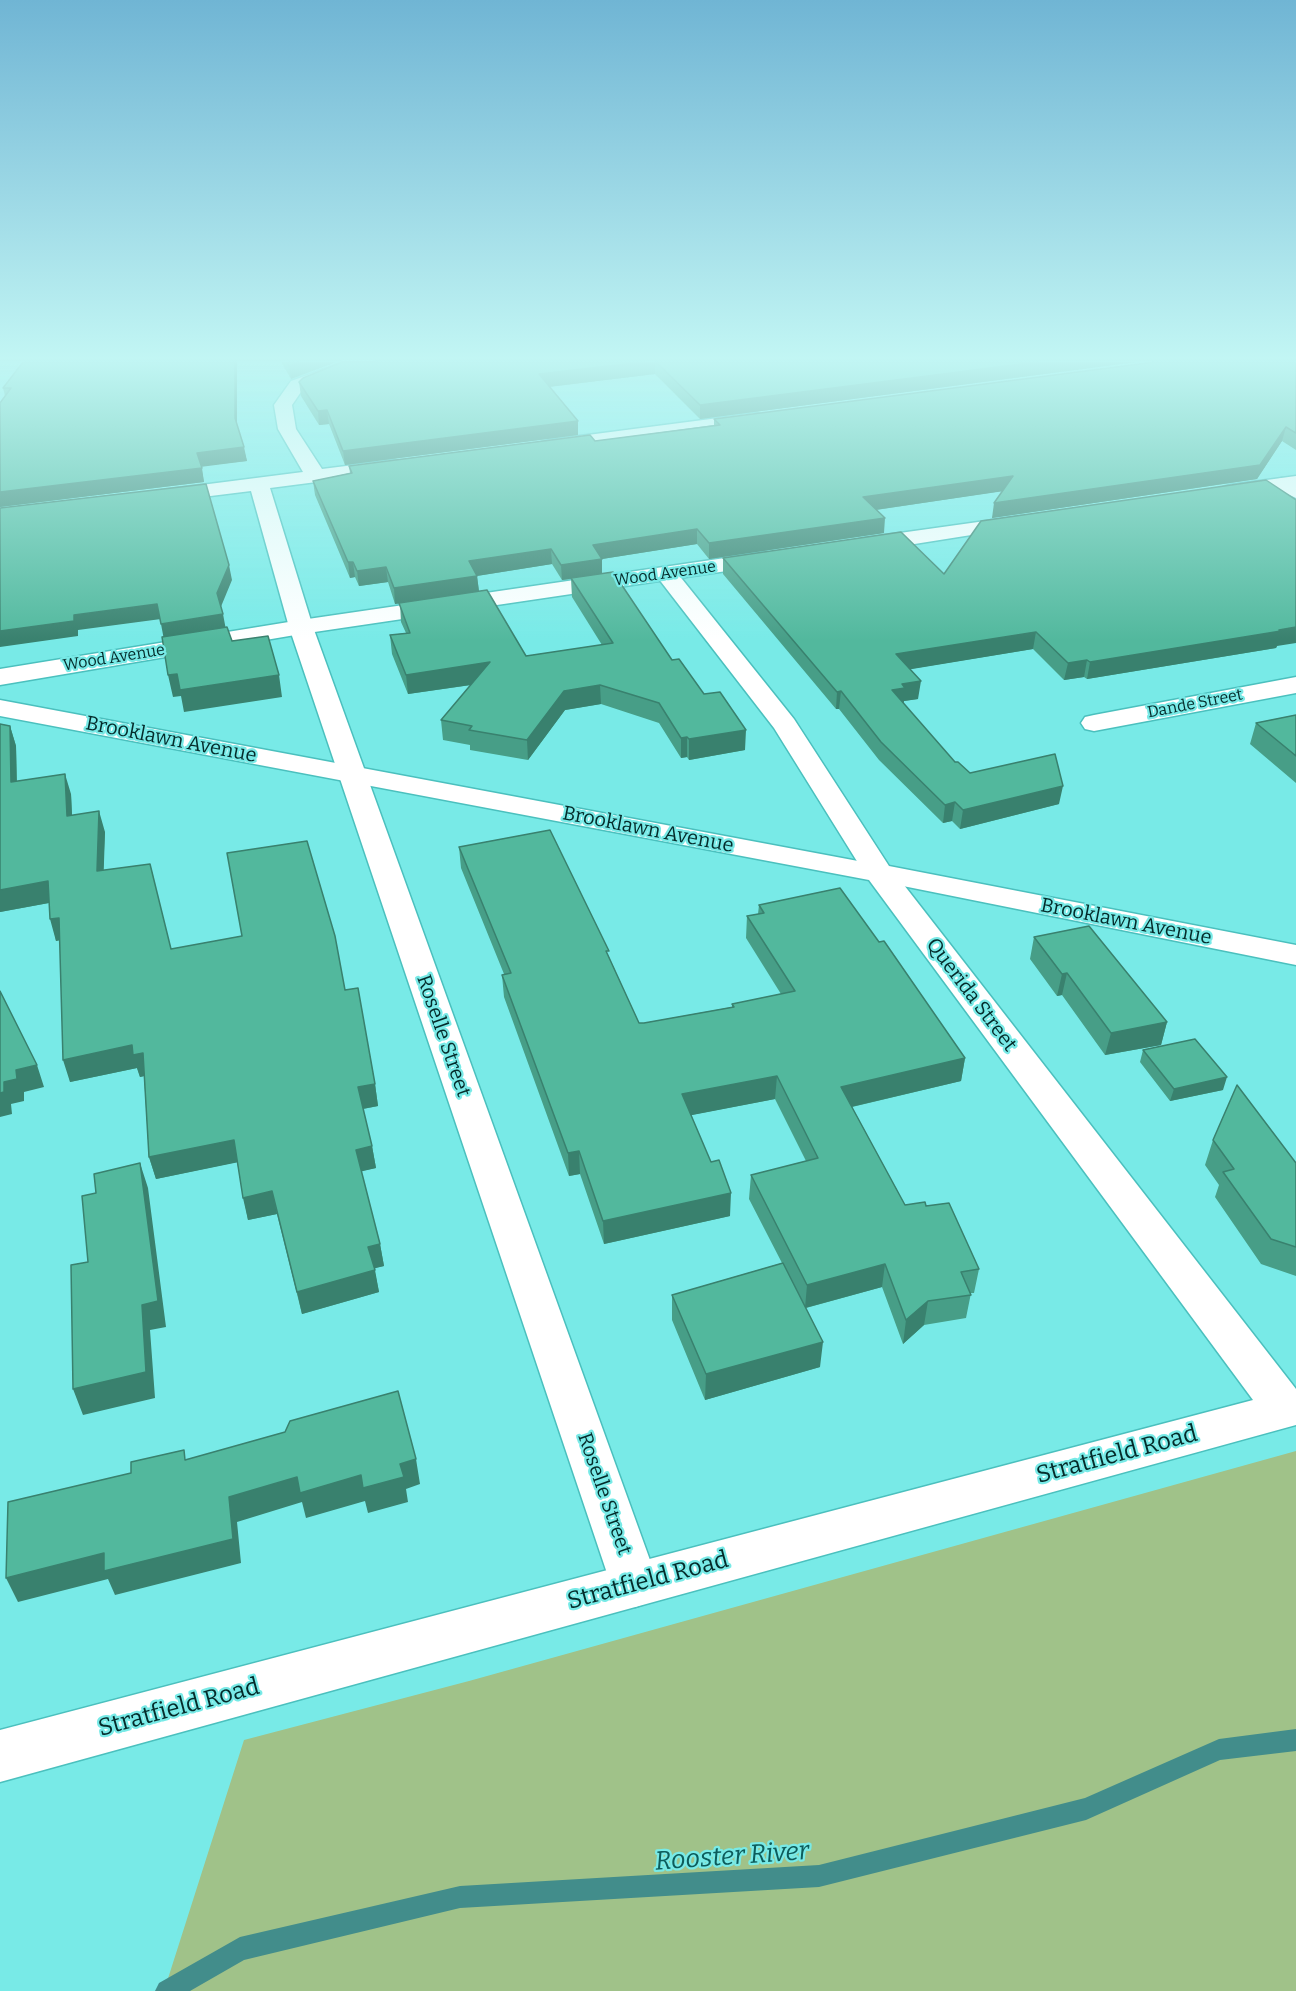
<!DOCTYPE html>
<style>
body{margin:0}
canvas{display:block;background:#78eae7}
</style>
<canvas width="1296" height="1991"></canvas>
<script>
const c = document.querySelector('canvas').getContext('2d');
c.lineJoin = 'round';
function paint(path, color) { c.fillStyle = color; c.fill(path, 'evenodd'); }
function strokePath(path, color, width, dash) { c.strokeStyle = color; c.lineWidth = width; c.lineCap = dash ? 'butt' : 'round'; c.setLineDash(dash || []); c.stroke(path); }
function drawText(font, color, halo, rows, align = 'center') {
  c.font = font + ' Bitter,serif'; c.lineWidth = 4.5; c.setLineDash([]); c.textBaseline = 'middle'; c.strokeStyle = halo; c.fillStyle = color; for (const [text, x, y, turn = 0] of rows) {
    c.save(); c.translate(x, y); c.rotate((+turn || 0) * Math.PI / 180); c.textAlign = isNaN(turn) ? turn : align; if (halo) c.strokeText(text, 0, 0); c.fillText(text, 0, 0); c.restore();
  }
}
const green = new Path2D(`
 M 1296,1451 L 1296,1991 L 164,1991 L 244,1740 L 469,1681 Z`);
const stream = new Path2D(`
 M 1296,1729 L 1296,1751 L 1220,1760 L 1086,1820 L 819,1887 L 460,1908 L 244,1960 L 190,1991 L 155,1991 L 159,1983 L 240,1937 L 460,1886 L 819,1865 L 1085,1798 L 1219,1739 Z`);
const street = new Path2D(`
 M 344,362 L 374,362 L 372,366 L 344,373 L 303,389 L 292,405 L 296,429 L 322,469 L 394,460 L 401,462 L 404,466 L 401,470 L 394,472 L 270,488 L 313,627 L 659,1585 L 652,1601 L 635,1607 L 618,1601 L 611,1585 L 289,627 L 251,491 L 162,502 L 155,500 L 152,496 L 155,492 L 162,490 L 303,472 L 278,429 L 274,405 L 291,381 Z
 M 757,413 L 764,415 L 766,419 L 764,423 L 549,452 L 542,450 L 539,446 L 542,442 L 549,440 Z
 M 1282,478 L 1296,484 L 1296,498 L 1275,488 L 1272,484 L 1275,480 Z
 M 666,567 L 674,569 L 794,719 L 889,866 L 1296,945 L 1296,965 L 868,879 L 774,728 L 655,574 L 658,569 Z
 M 1296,677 L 1296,693 L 1094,731 L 1085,729 L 1081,723 L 1085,717 L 1094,715 Z`);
const secondary = new Path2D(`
 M 1296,476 L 1296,488 L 1230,497 L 1223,495 L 1220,491 L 1223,487 L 1230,485 Z
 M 1021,516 L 1028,518 L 1032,522 L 1028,526 L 864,552 L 856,550 L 853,545 L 856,540 L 864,538 Z
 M 766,552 L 774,554 L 777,559 L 774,564 L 301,634 L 0,685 L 0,669 L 301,620 Z
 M 0,700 L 890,867 L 1296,1389 L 1296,1425 L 0,1782 L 0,1730 L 1253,1400 L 869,880 L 0,716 Z`);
const wall = new Path2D(`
 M 23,362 L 237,362 L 237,425 L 247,461 L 201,466 L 204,482 L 0,507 L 0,403 L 5,396 L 3,388 Z
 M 281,362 L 336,362 L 291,379 Z
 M 342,362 L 1136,362 L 700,419 L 655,374 L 549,387 L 578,435 L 345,465 L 329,424 L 319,425 L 301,396 L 299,382 Z
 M 1296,362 L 1296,450 L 1282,441 L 1257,479 L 992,518 L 1002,491 L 876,510 L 884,533 L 709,559 L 697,544 L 602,559 L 602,574 L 672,660 L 704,694 L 745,750 L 689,760 L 687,757 L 681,758 L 659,723 L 601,704 L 565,710 L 528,760 L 470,750 L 470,745 L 443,740 L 441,720 L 471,685 L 408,694 L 392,654 L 390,635 L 406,633 L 401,622 L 400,603 L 395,604 L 388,582 L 359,586 L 355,577 L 350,578 L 315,495 L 313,481 L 350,473 L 349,466 L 595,441 L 714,425 L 714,419 ZM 552,564 L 562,580 L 571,579 L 572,597 L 602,645 L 526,656 L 479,591 L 477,576 Z
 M 723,558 L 944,574 L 1277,646 L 1276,648 L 1087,679 L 1084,677 L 1064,680 L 1033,649 L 910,669 L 918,699 L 904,701 L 903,703 L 955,762 L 970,773 L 1059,804 L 960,829 L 952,821 L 943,823 L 879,760 L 839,709 L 836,709 L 723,574 Z
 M 1296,715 L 1296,783 L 1250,744 L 1256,723 Z
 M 10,726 L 16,746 L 17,781 L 71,794 L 72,815 L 105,832 L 103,870 L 171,949 L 345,990 L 375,1084 L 378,1106 L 363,1109 L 372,1146 L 376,1168 L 361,1171 L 380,1244 L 384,1266 L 374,1268 L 379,1292 L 302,1314 L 277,1214 L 248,1220 L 237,1162 L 156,1179 L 149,1157 L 144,1076 L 140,1077 L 137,1068 L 70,1082 L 60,940 L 56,941 L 49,903 L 0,912 Z
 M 459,847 L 609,957 L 639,1023 L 644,1023 L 732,1007 L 732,1004 L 781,994 L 746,938 L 747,916 L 758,914 L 759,905 L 879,942 L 965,1058 L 961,1081 L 852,1107 L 905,1205 L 926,1206 L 979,1269 L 974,1293 L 971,1293 L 966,1318 L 924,1325 L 903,1344 L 882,1287 L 806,1308 L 820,1367 L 705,1400 L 672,1320 L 672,1295 L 782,1263 L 749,1199 L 751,1175 L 806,1161 L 775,1099 L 691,1115 L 730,1216 L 604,1244 L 580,1174 L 569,1176 L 504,997 L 502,975 L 504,974 L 461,868 Z
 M 1034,937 L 1167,1022 L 1161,1045 L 1105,1055 L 1062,995 L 1057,996 L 1030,959 Z
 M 1143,1050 L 1223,1090 L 1170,1101 L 1140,1062 Z
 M 1213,1140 L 1296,1163 L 1296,1276 L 1261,1264 L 1215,1197 L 1219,1185 L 1205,1165 Z`);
const shadedWall = new Path2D(`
 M 235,362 L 237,362 L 237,432 L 235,418 Z
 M 298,362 L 336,362 L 291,379 L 289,366 Z
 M 644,362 L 655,362 L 655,374 L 539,388 L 539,374 Z
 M 1037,362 L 1136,362 L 700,419 L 700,405 Z
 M 327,410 L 329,424 L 319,425 L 318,411 Z
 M 578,421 L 578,435 L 345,465 L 343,451 Z
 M 1286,427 L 1282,441 L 1257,479 L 992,518 L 994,503 Z
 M 244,447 L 247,461 L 200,467 L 197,453 Z
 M 202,468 L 204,482 L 0,507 L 0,492 Z
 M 1013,476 L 1011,490 L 861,512 L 863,497 Z
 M 885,518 L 884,533 L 709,559 L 709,543 Z
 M 697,529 L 697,544 L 602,559 L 602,574 L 562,580 L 561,565 L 593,545 Z
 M 551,549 L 552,564 L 470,577 L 469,561 Z
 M 348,562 L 353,562 L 355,577 L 350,578 Z
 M 229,565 L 232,580 L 220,609 L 217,593 Z
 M 386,567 L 388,582 L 359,586 L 357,571 Z
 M 477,576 L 479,592 L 395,604 L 394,588 Z
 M 157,604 L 161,619 L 78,630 L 78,636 L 0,647 L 0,631 L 74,615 Z
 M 223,614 L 226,630 L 164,640 L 161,624 Z
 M 1296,627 L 1296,643 L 1277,646 L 1276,648 L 1087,679 L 1090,662 Z
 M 1036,632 L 1033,649 L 894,672 L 896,654 Z
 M 1087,660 L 1084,677 L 1064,680 L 1068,663 Z
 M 490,662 L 491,682 L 408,694 L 406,675 Z
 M 177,674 L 279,675 L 282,697 L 184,712 L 181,696 L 173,697 L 168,675 Z
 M 921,681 L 918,699 L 904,701 L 903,705 L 892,690 L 902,684 Z
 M 600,685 L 601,704 L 565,710 L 528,760 L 527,740 L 564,691 Z
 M 841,691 L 839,709 L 836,709 L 837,692 Z
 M 10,726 L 16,746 L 17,802 L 11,782 Z
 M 746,730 L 745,750 L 689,760 L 689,739 Z
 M 687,737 L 687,757 L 681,758 L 681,738 Z
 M 65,774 L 71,794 L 73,836 L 67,816 Z
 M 1063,786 L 1059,804 L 960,829 L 963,810 Z
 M 955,802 L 952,821 L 943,823 L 945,805 Z
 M 99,811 L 105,832 L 103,892 L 97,871 Z
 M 48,881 L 54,902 L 0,912 L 0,890 Z
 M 59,918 L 65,939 L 56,941 L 50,919 Z
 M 1067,973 L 1062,995 L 1057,996 L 1062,974 Z
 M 1167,1022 L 1161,1045 L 1105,1055 L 1111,1033 Z
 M 132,1045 L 143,1053 L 149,1075 L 140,1077 L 137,1068 L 70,1082 L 63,1060 Z
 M 965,1058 L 961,1081 L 838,1110 L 841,1087 Z
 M 37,1065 L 44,1087 L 24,1092 L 24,1101 L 11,1104 L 12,1114 L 0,1117 L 0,1093 L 4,1082 L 16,1070 Z
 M 777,1076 L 775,1099 L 682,1117 L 682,1094 Z
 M 1227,1077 L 1223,1090 L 1170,1101 L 1174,1089 Z
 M 375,1084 L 378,1106 L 362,1109 L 358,1087 Z
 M 234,1140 L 239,1162 L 156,1179 L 149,1157 Z
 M 372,1146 L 376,1168 L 359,1172 L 356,1150 Z
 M 579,1151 L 580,1174 L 569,1176 L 568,1153 Z
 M 140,1163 L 148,1188 L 166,1327 L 150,1330 L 155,1398 L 83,1415 L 73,1389 L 142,1305 Z
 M 272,1191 L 277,1214 L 248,1220 L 243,1198 Z
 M 731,1193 L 730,1216 L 604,1244 L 603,1221 Z
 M 380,1244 L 384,1266 L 372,1269 L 368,1247 Z
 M 885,1264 L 882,1287 L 805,1308 L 807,1285 Z
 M 375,1270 L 379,1292 L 302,1314 L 297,1292 Z
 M 928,1301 L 924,1325 L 903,1344 L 906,1320 Z
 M 823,1342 L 820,1367 L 705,1400 L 706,1374 Z
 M 416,1459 L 420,1484 L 406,1489 L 408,1502 L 368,1513 L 365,1501 L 306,1518 L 302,1502 L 237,1522 L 241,1563 L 115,1595 L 108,1579 L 18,1602 L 6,1578 L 229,1497 L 297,1477 L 400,1464 Z`);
const building = new Path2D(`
 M 23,362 L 235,362 L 235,418 L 244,447 L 197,453 L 202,468 L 0,492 L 0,403 L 11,388 L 3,388 Z
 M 287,362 L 298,362 L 289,366 Z
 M 342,362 L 644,362 L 539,374 L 578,421 L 343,451 L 327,410 L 318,411 L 299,382 L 303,378 Z
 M 656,362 L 1037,362 L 700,405 Z
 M 1155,362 L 1296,362 L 1296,433 L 1286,427 L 1260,465 L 994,503 L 1013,476 L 863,497 L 885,518 L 709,543 L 697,529 L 593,545 L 602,559 L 561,565 L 551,549 L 469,561 L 477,576 L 394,588 L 386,567 L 357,571 L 353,562 L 348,562 L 313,481 L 352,473 L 349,466 L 590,435 L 595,441 L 720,425 L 714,419 Z
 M 1266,480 L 1296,500 L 1296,627 L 1279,630 L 1281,631 L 1090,662 L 1087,660 L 1068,663 L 1036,632 L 896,654 L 921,681 L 902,684 L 905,688 L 892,690 L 955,762 L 958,762 L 970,773 L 1055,754 L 1063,786 L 963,810 L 955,802 L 945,805 L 881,742 L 841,691 L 837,692 L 723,558 L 901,532 L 944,574 L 981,521 Z
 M 206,484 L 229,565 L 217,593 L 223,614 L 161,624 L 157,604 L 74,615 L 74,621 L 0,631 L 0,508 Z
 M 613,572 L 672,660 L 679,659 L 704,694 L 720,692 L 746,730 L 689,739 L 687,737 L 681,738 L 659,703 L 600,685 L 564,691 L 527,740 L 469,730 L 472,726 L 441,720 L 490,662 L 406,675 L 390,635 L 410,633 L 399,603 L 487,590 L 526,656 L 613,643 L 571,578 Z
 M 227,627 L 232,641 L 268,636 L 279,675 L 180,690 L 177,674 L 168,675 L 162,637 Z
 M 1296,715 L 1296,756 L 1256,723 Z
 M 0,724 L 10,726 L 11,782 L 65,774 L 67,816 L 99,811 L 97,871 L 150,864 L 171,949 L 242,936 L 227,853 L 307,841 L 335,936 L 345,990 L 358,988 L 375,1084 L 358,1087 L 372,1146 L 356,1150 L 380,1244 L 368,1247 L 375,1270 L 297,1292 L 272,1191 L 243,1198 L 234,1140 L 149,1157 L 143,1053 L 133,1055 L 132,1045 L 63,1060 L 59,918 L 50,919 L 48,881 L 0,890 Z
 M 550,830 L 609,951 L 606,951 L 639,1023 L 644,1023 L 734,1007 L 732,1004 L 795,991 L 747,916 L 764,913 L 759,905 L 840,888 L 879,942 L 884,941 L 965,1058 L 841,1087 L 905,1205 L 925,1202 L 926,1206 L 949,1203 L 979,1269 L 961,1272 L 971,1295 L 928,1301 L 906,1320 L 885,1264 L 807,1285 L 751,1175 L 818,1158 L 777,1076 L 682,1094 L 711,1162 L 719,1160 L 731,1193 L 603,1221 L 579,1151 L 568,1153 L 502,975 L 511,973 L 459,847 Z
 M 1089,926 L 1167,1022 L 1111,1033 L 1067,973 L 1062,974 L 1034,937 Z
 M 0,991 L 37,1065 L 16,1070 L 17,1079 L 4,1082 L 4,1092 L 0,1093 Z
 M 1195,1039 L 1227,1077 L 1174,1089 L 1143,1050 Z
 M 1237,1085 L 1296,1163 L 1296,1247 L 1271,1239 L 1223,1172 L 1234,1169 L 1213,1140 Z
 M 140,1163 L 158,1301 L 142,1305 L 146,1372 L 73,1389 L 71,1265 L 88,1262 L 82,1196 L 96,1193 L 94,1174 Z
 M 783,1263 L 823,1342 L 706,1374 L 672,1295 Z
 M 398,1391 L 416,1459 L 400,1464 L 404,1477 L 363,1488 L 361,1475 L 300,1493 L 297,1477 L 229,1497 L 233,1539 L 104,1571 L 104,1553 L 6,1578 L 8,1502 L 131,1473 L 131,1462 L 184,1450 L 185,1460 L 285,1432 L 290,1421 Z`);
const farStreetnames = [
 ["Wood Avenue",665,574,-8],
 ["Wood Avenue",114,658,-9],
 ["Dande Street",1195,704,-11]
];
const streetNames = [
 ["Brooklawn Avenue",171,740,11],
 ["Brooklawn Avenue",648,830,11],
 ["Brooklawn Avenue",1126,922,11],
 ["Querida Street",971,995,53],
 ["Roselle Street",443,1036,71],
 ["Roselle Street",604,1494,71]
];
const nearStreetnames = [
 ["Stratfield Road",1117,1455,-15],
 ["Stratfield Road",648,1581,-15],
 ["Stratfield Road",179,1708,-15]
];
const nearWaternames = [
 ["Rooster River",732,1857,-4]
];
paint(green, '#a0c289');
paint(stream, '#428d8b');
strokePath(street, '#4bc0be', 3);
strokePath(secondary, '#4bc0be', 3);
paint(street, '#fff');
paint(secondary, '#fff');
paint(wall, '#479e87');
paint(shadedWall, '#39816e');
paint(building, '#52b89d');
strokePath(building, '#39816e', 1.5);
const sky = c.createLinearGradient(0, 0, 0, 641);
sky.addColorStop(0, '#70b5d4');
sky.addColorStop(0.56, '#c2f6f4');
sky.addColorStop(1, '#c2f6f400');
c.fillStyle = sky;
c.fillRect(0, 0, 1296, 641);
drawText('16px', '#042b2a', '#78eae7', farStreetnames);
drawText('20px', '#042b2a', '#78eae7', streetNames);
drawText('24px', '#042b2a', '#78eae7', nearStreetnames);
drawText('italic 26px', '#0d5c5b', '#78eae7', nearWaternames);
</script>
